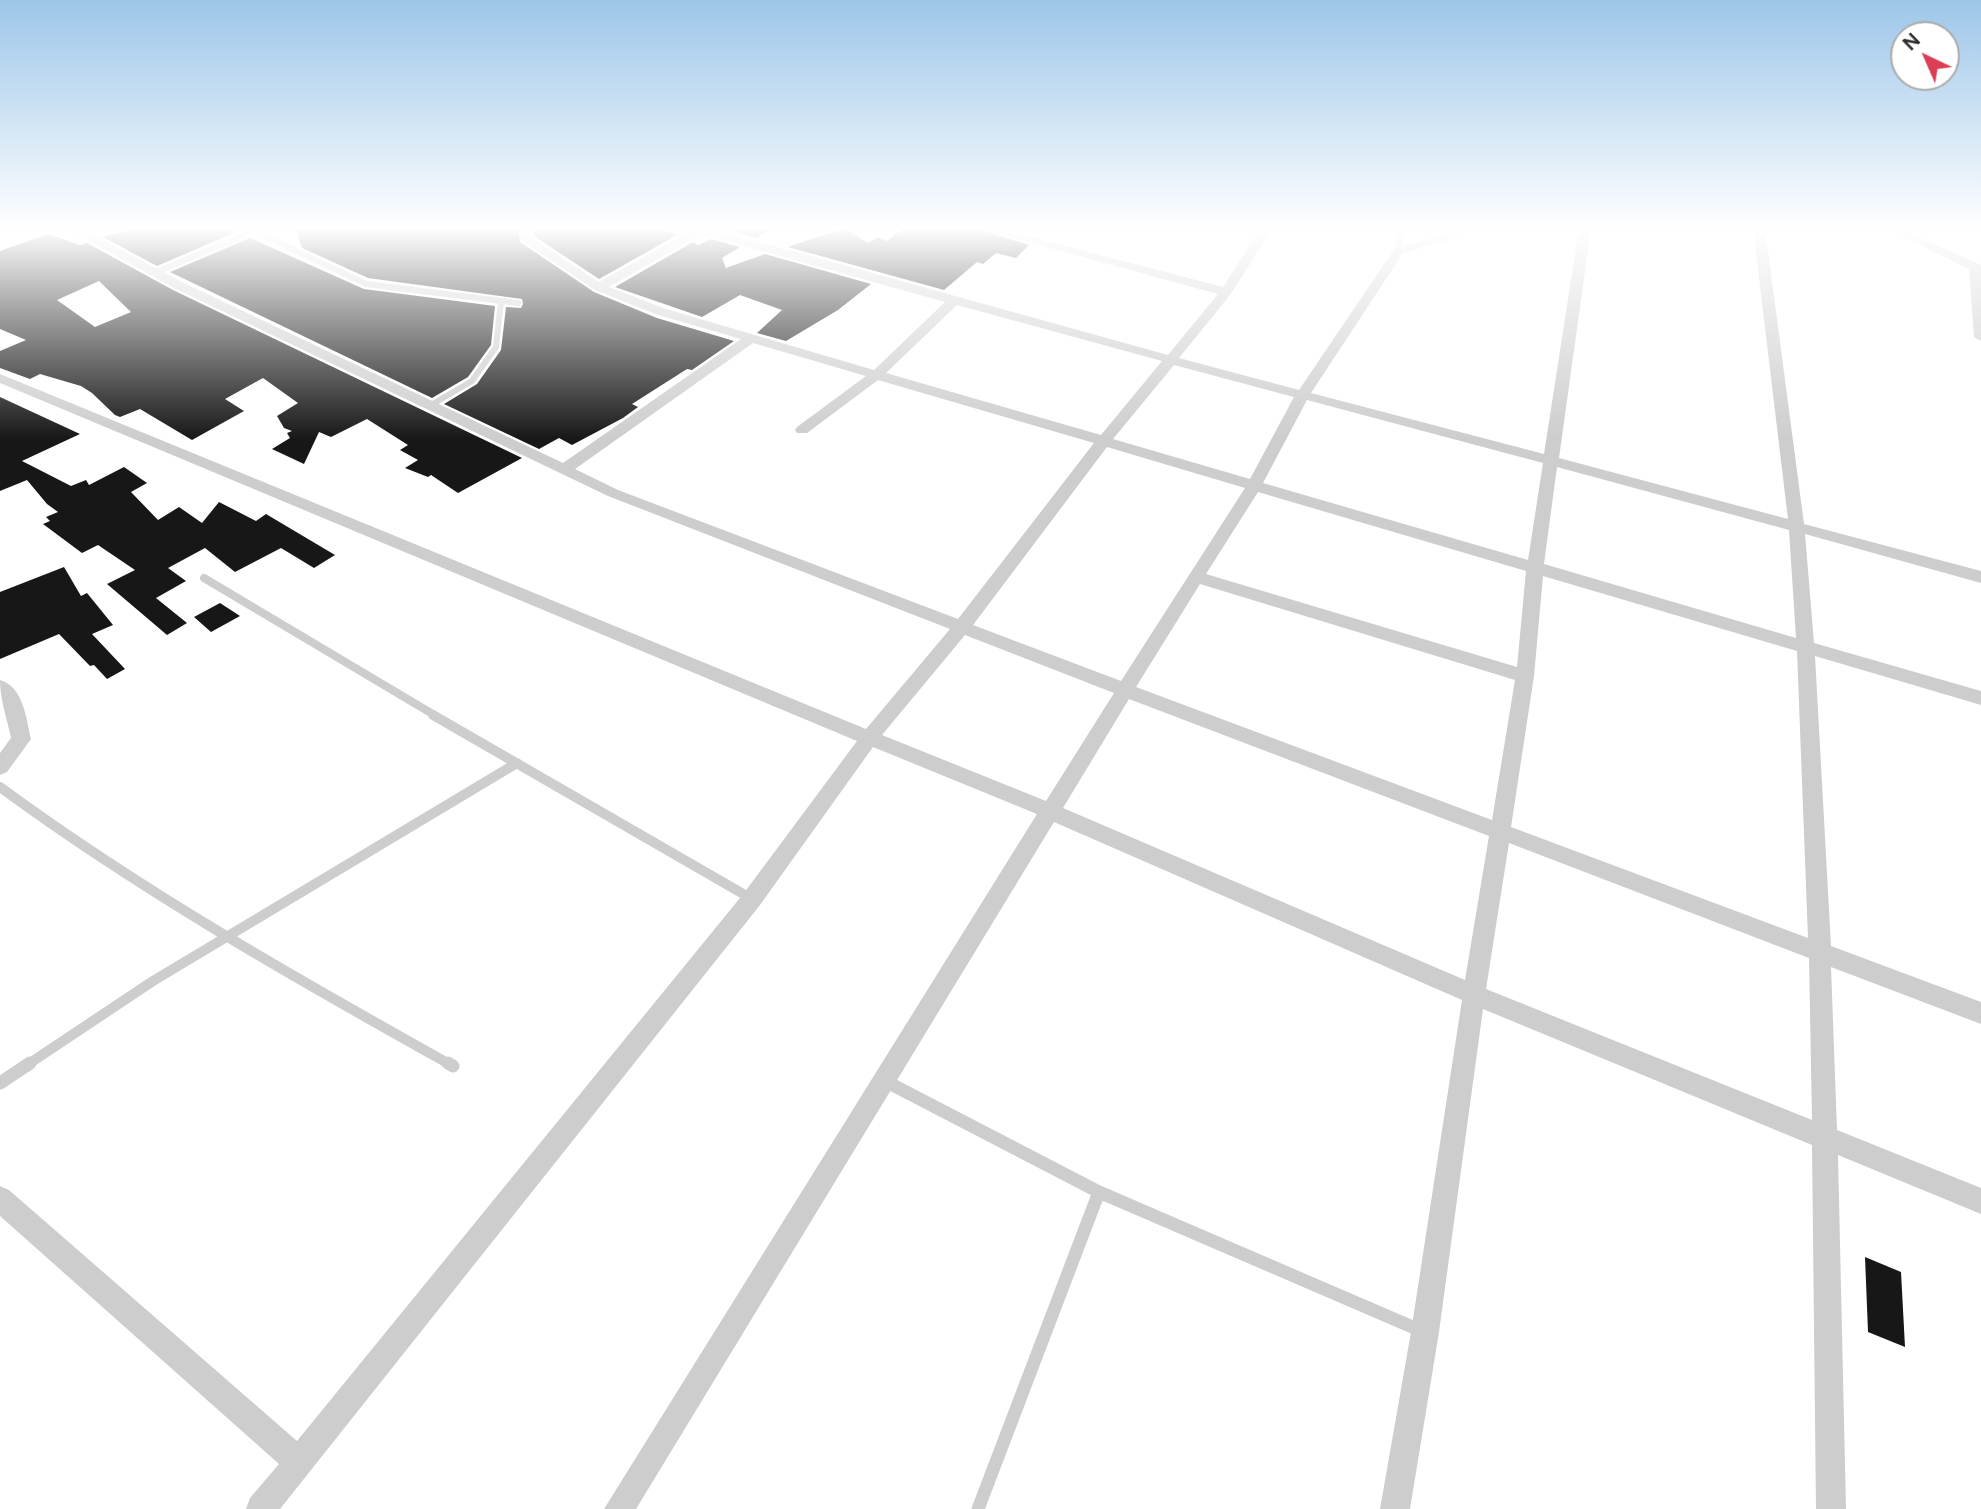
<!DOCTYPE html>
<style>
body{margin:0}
#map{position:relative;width:1981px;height:1509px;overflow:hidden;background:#fff;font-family:Figtree,sans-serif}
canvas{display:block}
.north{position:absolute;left:1890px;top:21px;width:70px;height:70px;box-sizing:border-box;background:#fff;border:2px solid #acacac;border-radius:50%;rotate:316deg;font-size:19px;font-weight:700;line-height:28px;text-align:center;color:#303030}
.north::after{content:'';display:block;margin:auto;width:24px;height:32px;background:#db3e55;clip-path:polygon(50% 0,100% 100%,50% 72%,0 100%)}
</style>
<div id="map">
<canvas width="1981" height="1509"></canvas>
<div class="north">N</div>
</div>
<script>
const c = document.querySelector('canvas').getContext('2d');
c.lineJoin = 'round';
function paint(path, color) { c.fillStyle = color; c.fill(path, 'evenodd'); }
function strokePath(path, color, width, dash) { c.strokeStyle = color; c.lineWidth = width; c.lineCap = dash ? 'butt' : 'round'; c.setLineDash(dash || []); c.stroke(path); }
const building = new Path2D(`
 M 135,228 L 224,228 L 236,232 L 157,266 L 103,237 Z
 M 295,228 L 518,228 L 520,242 L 594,292 L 657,318 L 734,341 L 692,370 L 687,369 L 632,404 L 638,407 L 623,418 L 572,445 L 559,438 L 539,449 L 444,404 L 477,384 L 501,350 L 506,307 L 521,308 L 523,304 L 522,299 L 368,278 L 302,248 Z
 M 535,228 L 662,228 L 677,235 L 599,279 L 534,236 Z
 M 739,228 L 774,228 L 756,238 L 731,231 Z
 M 844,228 L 868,243 L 878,237 L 887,241 L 903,228 L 974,228 L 1029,245 L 1016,258 L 996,253 L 983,264 L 977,262 L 944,290 L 788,247 Z
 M 48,234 L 80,245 L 87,243 L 173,290 L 522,458 L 458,493 L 431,475 L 428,477 L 405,468 L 418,460 L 400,450 L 408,445 L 367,419 L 331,437 L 319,432 L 304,464 L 272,449 L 290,438 L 287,433 L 292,431 L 284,428 L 277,416 L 298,403 L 263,378 L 225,399 L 244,411 L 192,440 L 140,409 L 120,417 L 115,415 L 92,393 L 81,386 L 40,374 L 30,379 L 0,368 L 0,351 L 26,340 L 0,329 L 0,251 ZM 99,281 L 131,312 L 95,327 L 57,300 Z
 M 250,238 L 364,289 L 495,306 L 491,345 L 468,377 L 432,398 L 170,272 Z
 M 711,239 L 740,247 L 722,258 L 726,268 L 765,254 L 871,284 L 838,310 L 786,341 L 757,333 L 782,310 L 740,295 L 702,317 L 615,287 L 693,242 L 698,245 Z
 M 0,397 L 80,434 L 22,461 L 71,486 L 86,480 L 89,485 L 124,467 L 147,483 L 131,492 L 158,520 L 179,507 L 202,523 L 219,502 L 256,521 L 266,514 L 335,555 L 314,568 L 281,548 L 235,572 L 205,548 L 168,568 L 186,581 L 156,598 L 187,623 L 167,635 L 107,584 L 135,570 L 98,545 L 82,553 L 43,524 L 50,521 L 46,517 L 58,512 L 47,504 L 27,480 L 0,491 Z
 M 64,567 L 81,596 L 87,593 L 113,625 L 92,634 L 125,669 L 107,679 L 94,665 L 90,666 L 59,634 L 0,659 L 0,592 Z
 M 220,603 L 240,616 L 211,632 L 194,617 Z
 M 1865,1257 L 1901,1272 L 1905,1347 L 1868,1332 Z`);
const serviceFar3 = new Path2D(`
 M 248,228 L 366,284 L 518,303
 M 1399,251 L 1401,228
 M 156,272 L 240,237 L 254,228
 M 431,405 L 472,381 L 496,347 L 501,301`);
const serviceFar2 = new Path2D(`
 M 204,578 L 436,716`);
const serviceFar1 = new Path2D(`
 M 433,715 L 752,899
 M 0,787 C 143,892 297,979 451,1065
 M 27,1065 L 153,981 L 517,763`);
const service = new Path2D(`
 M 448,1063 L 453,1066
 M 885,1081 L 1099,1192 L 1424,1332
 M 0,1083 L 30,1063
 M 978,1509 L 1099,1192`);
const minor = new Path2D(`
 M 66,228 L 80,228 L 182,282 L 563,463 L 741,339 L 658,315 L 595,290 L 521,240 L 521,228 L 533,228 L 531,237 L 599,282 L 696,228 L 710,228 L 1168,355 L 1218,294 L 977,228 L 996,228 L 1223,287 L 1261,228 L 1273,228 L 1230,295 L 1179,358 L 1299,390 L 1395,248 L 1443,235 L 1455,228 L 1469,228 L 1451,239 L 1403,253 L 1311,393 L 1544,454 L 1579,228 L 1591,228 L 1559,458 L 1788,519 L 1753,228 L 1765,228 L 1804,524 L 1981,571 L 1981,583 L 1805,534 L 1814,643 L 1981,691 L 1981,705 L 1815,656 L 1831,946 L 1981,1002 L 1981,1024 L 1831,967 L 1837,1130 L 1981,1188 L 1981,1214 L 1838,1155 L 1846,1509 L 1816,1509 L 1812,1145 L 1483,1009 L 1439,1332 L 1410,1509 L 1380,1509 L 1411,1332 L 1462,1000 L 1054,822 L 636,1509 L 604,1509 L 1037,814 L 873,747 L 760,905 L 280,1509 L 246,1509 L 250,1498 L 279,1464 L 0,1216 L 0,1186 L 9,1190 L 297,1441 L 744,893 L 857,741 L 0,383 L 0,374 L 866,729 L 950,629 L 608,496 L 174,288 ZM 702,234 L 945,302 L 874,370 L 666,309 L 609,287 ZM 957,305 L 1162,361 L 1101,435 L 886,373 ZM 753,343 L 866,376 L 797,427 L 795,430 L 797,433 L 807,433 L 878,380 L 1094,443 L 958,619 L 618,490 L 575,469 ZM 1174,365 L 1294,397 L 1250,479 L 1113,439 ZM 1307,400 L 1543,463 L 1528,560 L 1263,483 ZM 1107,447 L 1245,488 L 1121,681 L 973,625 ZM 1557,467 L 1789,530 L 1796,638 L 1544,564 ZM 1258,492 L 1526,571 L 1517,667 L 1206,574 ZM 1543,576 L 1797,651 L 1808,938 L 1511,827 L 1534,676 ZM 1200,584 L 1515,680 L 1492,820 L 1136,687 ZM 965,635 L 1114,693 L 1046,801 L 882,735 ZM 1129,699 L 1489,836 L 1465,980 L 1063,808 ZM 1509,843 L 1809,958 L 1812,1120 L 1486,989 Z
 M 1885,228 L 1900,228 L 1981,265 L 1981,341 L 1974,337 L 1969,269 Z
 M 0,680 C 24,687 26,719 31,739 L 7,772 L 0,775 L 0,753 L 11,738 C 7,718 0,700 0,680 Z`);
paint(building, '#171717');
strokePath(serviceFar3, '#cdcdcd', 6);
strokePath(serviceFar2, '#cdcdcd', 8);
strokePath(serviceFar1, '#cdcdcd', 10);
strokePath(service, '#cdcdcd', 13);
paint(minor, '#cdcdcd');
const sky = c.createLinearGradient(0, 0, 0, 439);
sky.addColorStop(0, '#9dc6e9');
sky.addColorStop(0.52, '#fff');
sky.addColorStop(1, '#ffffff00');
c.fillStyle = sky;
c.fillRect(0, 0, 1981, 439);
</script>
